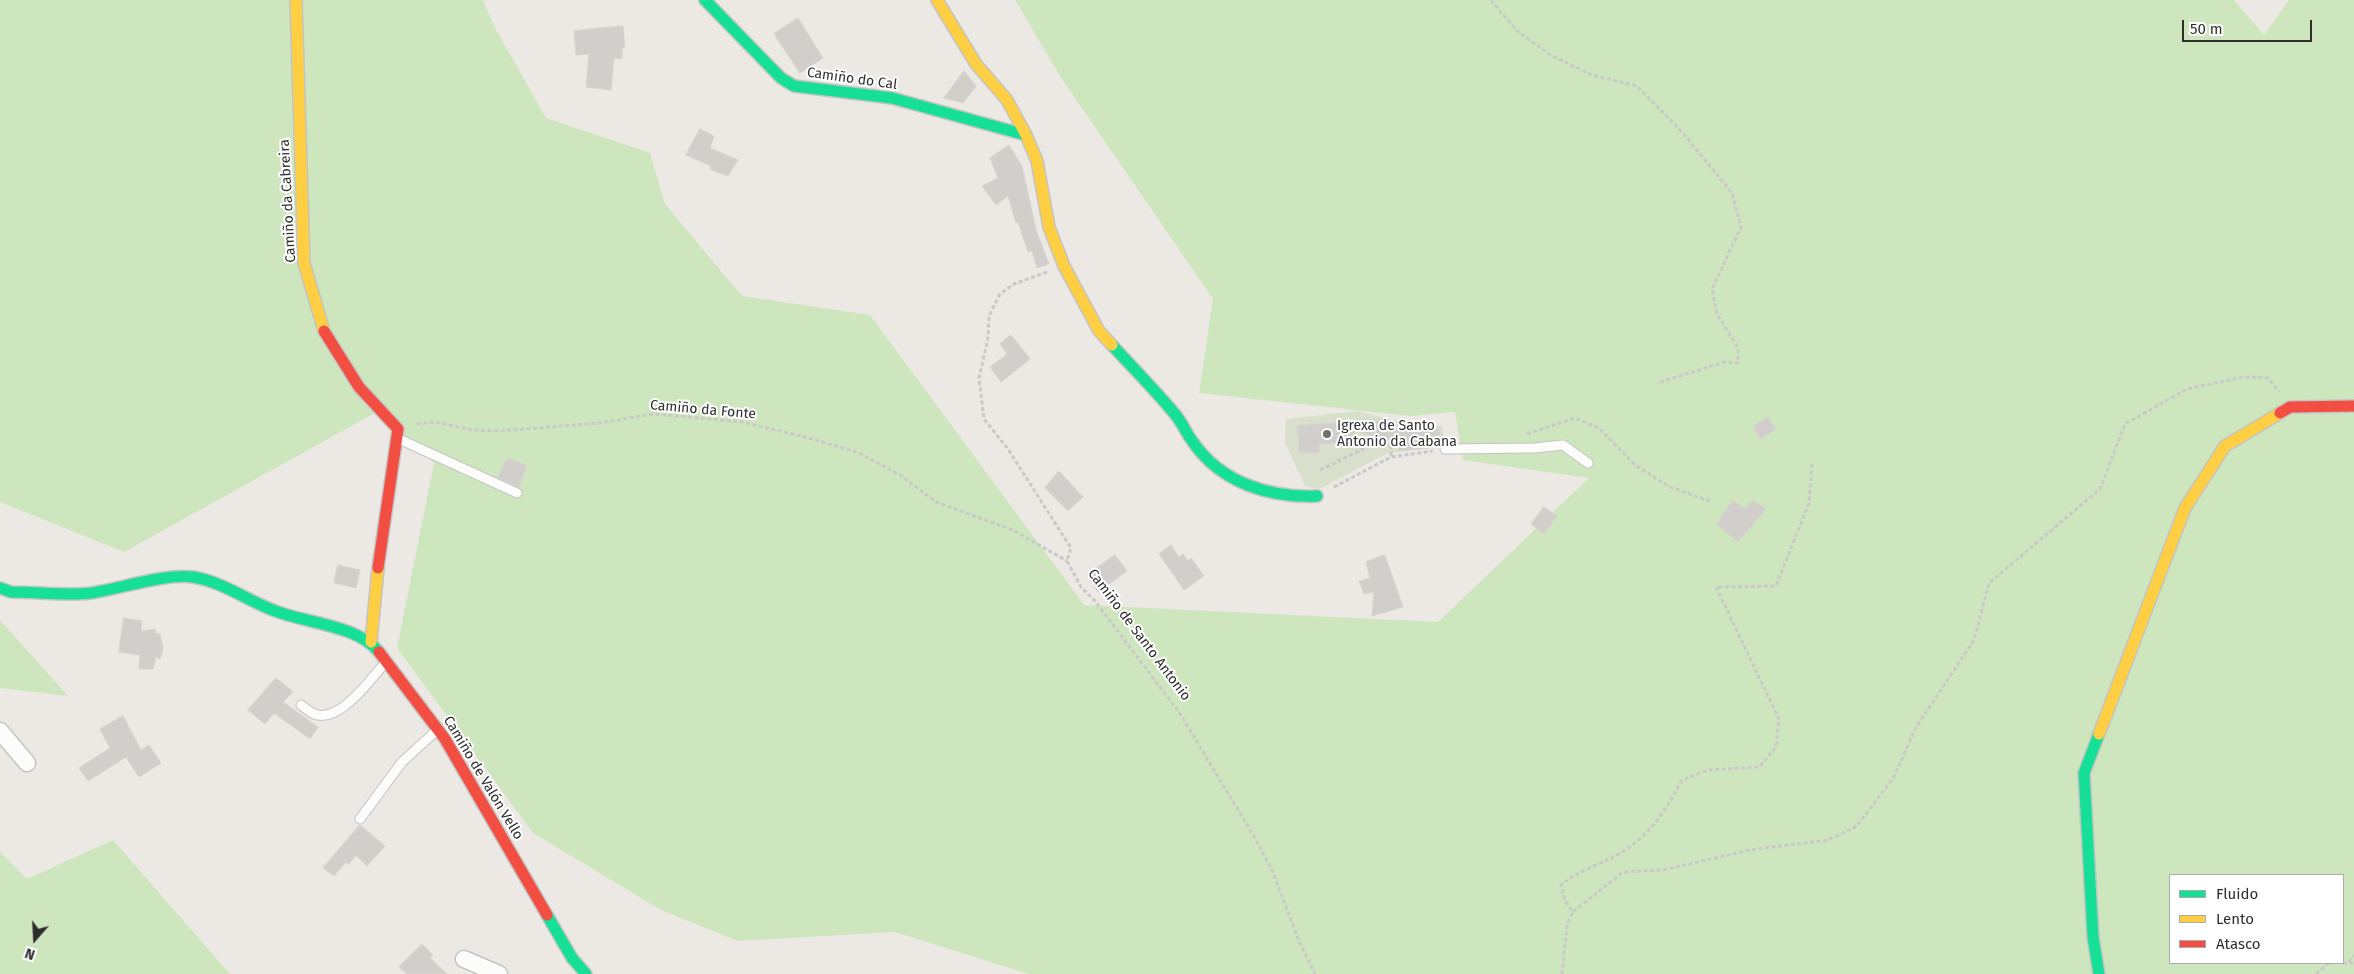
<!DOCTYPE html>
<meta charset="utf-8">
<style>
body{margin:0}
#map{position:relative;width:2354px;height:974px;overflow:hidden;background:#ece8e4;font-family:"Fira Sans",sans-serif}
canvas{display:block}
.legend{position:absolute;left:2169px;top:874px;width:175px;height:90px;box-sizing:border-box;background:#fff;border:1px solid #ababab;margin:0;padding:6px 9px;list-style:none;font-size:15px;color:#2e2e2e}
.legend li{display:flex;align-items:center;gap:10px;height:25px}
.legend b{width:25px;border:1px solid #ababab}
.north{position:absolute;left:10px;top:914px;width:50px;height:50px;-webkit-text-stroke:4px #fff;paint-order:stroke;rotate:199deg;font-size:14px;font-weight:700;line-height:20px;text-align:center;color:#2e2e2e}
.north::after{content:'';display:block;margin:auto;width:18px;height:22px;background:#2e2e2e;clip-path:polygon(50% 0,100% 100%,50% 72%,0 100%)}
.scale{position:absolute;left:2182px;top:20px;width:130px;height:22px;box-sizing:border-box;border:2px solid #2e2e2e;border-top:0;padding-left:6px;font-size:15px;line-height:18px;white-space:nowrap;color:#2e2e2e;-webkit-text-stroke:4px #fff;paint-order:stroke}
</style>
<div id="map">
<canvas width="2354" height="974"></canvas>
<ul class="legend">
<li><b style="height:6px;background:#16e098"></b>Fluido</li>
<li><b style="height:6px;background:#ffcf43"></b>Lento</li>
<li><b style="height:6px;background:#f24e42"></b>Atasco</li>
</ul>
<div class="north">N</div>
<div class="scale">50 m</div>
</div>
<script>
const c = document.querySelector('canvas').getContext('2d');
c.lineJoin = 'round';
function paint(path, color) { c.fillStyle = color; c.fill(path, 'evenodd'); }
function strokePath(path, color, width, dash) { c.strokeStyle = color; c.lineWidth = width; c.lineCap = dash ? 'butt' : 'round'; c.setLineDash(dash || []); c.stroke(path); }
function drawText(font, color, halo, rows, align = 'center') {
  c.font = font + ' "Fira Sans",sans-serif'; c.lineWidth = 4; c.setLineDash([]); c.textBaseline = 'middle'; c.strokeStyle = halo; c.fillStyle = color; for (const [text, x, y, turn = 0] of rows) {
    c.save(); c.translate(x, y); c.rotate((+turn || 0) * Math.PI / 180); c.textAlign = isNaN(turn) ? turn : align; if (halo) c.strokeText(text, 0, 0); c.fillText(text, 0, 0); c.restore();
  }
}
const green = new Path2D(`
 M 0,0 L 483,0 L 494,26 L 546,118 L 650,153 L 665,204 L 742,296 L 870,315 L 1084,605 L 1438,622 L 1589,478 L 1463,460 L 1455,412 L 1410,416 L 1199,393 L 1213,299 L 1060,76 L 1015,0 L 2234,0 L 2264,35 L 2289,0 L 2354,0 L 2354,974 L 1029,974 L 895,932 L 738,941 L 661,910 L 533,833 L 397,648 L 434,463 L 375,413 L 124,552 L 0,502 ZM 2170,875 L 2343,875 L 2343,963 L 2170,963 Z
 M 0,620 L 68,696 L 0,688 Z
 M 113,840 L 230,974 L 0,974 L 0,852 L 27,879 Z`);
const cemetery = new Path2D(`
 M 1357,411 L 1401,422 L 1442,426 L 1445,446 L 1388,453 L 1319,489 L 1305,486 L 1285,442 L 1286,419 Z`);
const building = new Path2D(`
 M 798,18 L 823,58 L 800,73 L 774,34 Z
 M 623,26 L 625,48 L 622,48 L 622,59 L 614,58 L 611,90 L 586,87 L 589,54 L 576,55 L 574,31 Z
 M 964,71 L 976,86 L 963,103 L 944,98 Z
 M 700,129 L 714,136 L 710,148 L 738,160 L 728,176 L 710,169 L 711,166 L 686,155 Z
 M 1009,145 L 1022,166 L 1036,230 L 1049,264 L 1037,268 L 1032,251 L 1028,252 L 1018,222 L 1016,223 L 1008,196 L 996,205 L 982,186 L 998,178 L 990,158 Z
 M 1011,335 L 1030,359 L 1001,382 L 990,367 L 1007,354 L 1000,344 Z
 M 1768,417 L 1776,430 L 1760,439 L 1753,426 Z
 M 1373,420 L 1409,428 L 1439,429 L 1440,443 L 1430,445 L 1430,448 L 1399,451 L 1398,443 L 1355,431 L 1356,441 L 1319,444 L 1319,452 L 1300,453 L 1297,426 Z
 M 507,458 L 527,465 L 519,487 L 498,478 Z
 M 1059,471 L 1083,497 L 1068,511 L 1045,488 Z
 M 1733,500 L 1745,509 L 1753,500 L 1766,509 L 1738,542 L 1717,524 Z
 M 1544,507 L 1557,516 L 1544,534 L 1531,524 Z
 M 1171,545 L 1179,557 L 1183,554 L 1188,561 L 1191,558 L 1204,576 L 1184,590 L 1159,554 Z
 M 1115,555 L 1127,571 L 1098,592 L 1087,575 Z
 M 1385,555 L 1403,607 L 1372,616 L 1374,592 L 1364,594 L 1359,581 L 1370,578 L 1366,562 Z
 M 338,565 L 360,570 L 356,588 L 334,583 Z
 M 124,618 L 142,621 L 141,631 L 155,629 L 156,634 L 160,634 L 163,649 L 160,659 L 156,657 L 153,669 L 139,669 L 140,655 L 119,652 Z
 M 276,678 L 293,692 L 283,702 L 318,727 L 310,739 L 274,713 L 265,724 L 248,710 Z
 M 123,716 L 141,750 L 149,745 L 161,763 L 139,777 L 126,757 L 88,781 L 79,768 L 110,748 L 100,729 Z
 M 360,825 L 385,846 L 367,866 L 356,855 L 348,865 L 346,862 L 334,876 L 323,868 Z
 M 422,944 L 433,955 L 430,958 L 447,974 L 407,974 L 399,967 Z`);
const path = new Path2D(`
 M 1491,0 L 1517,31 L 1549,54 L 1592,75 L 1637,86 L 1683,133 L 1732,193 L 1741,227 L 1712,289 L 1717,314 L 1738,348 L 1738,363 L 1725,362 L 1657,383
 M 1047,272 L 1014,284 L 1000,294 L 989,316 L 988,338 L 979,378 L 984,419 L 1008,449 L 1071,548 L 1067,561 L 1081,587 L 1094,600 L 1179,712 L 1252,833 L 1272,870 L 1299,941 L 1315,974
 M 417,424 L 435,422 L 473,430 L 499,431 L 600,423 L 653,414 L 742,422 L 805,437 L 857,452 L 900,475 L 936,502 L 1013,530 L 1067,561
 M 1527,434 L 1575,418 L 1599,428 L 1635,465 L 1670,487 L 1710,501
 M 1812,464 L 1809,503 L 1776,586 L 1716,587 L 1779,719 L 1776,747 L 1759,767 L 1707,770 L 1681,781 C 1667,810 1648,837 1619,854 C 1599,865 1579,870 1561,885 L 1565,901 L 1573,912 L 1623,872 L 1663,870 L 1750,850 L 1828,840 L 1857,826 L 1894,777 L 1915,729 L 1974,640 L 1989,583 L 2100,489 L 2125,424 L 2187,389 L 2243,377 L 2268,378 L 2279,392
 M 1320,470 L 1377,442 L 1391,445 L 1391,457
 M 1334,487 L 1391,457 L 1433,451
 M 2349,962 L 2354,955
 M 2343,963 L 2354,963
 M 1562,974 L 1567,925 L 1573,912
 M 2316,974 L 2329,963`);
const lane = new Path2D(`
 M 399,439 L 517,493
 M 1445,449 L 1534,448 L 1563,445 L 1588,463
 M 301,705 C 305,708 310,712 314,714 C 340,724 371,678 386,662
 M 360,819 L 402,762 L 436,731`);
const street = new Path2D(`
 M 0,731 L 27,763
 M 464,959 L 499,974`);
const fast = new Path2D(`
 M 705,0 L 781,78 L 794,86 L 892,98 L 1026,135
 M 1112,345 C 1133,368 1155,390 1174,413 C 1182,422 1186,433 1193,442 C 1221,483 1270,498 1317,496
 M 0,588 L 11,592 C 37,592 66,596 91,593 C 119,589 166,573 193,577 C 224,582 249,602 278,612 C 308,623 359,626 379,652
 M 2099,734 L 2084,773 L 2093,937 L 2099,974
 M 547,915 L 572,958 L 586,974`);
const slow = new Path2D(`
 M 296,0 L 304,263 L 324,331
 M 937,0 L 976,64 L 1007,100 L 1026,135 L 1037,161 L 1049,227 L 1064,266 L 1099,331 L 1112,345
 M 371,642 L 378,568
 M 2099,734 L 2185,508 L 2225,446 L 2280,413`);
const jam = new Path2D(`
 M 324,331 L 359,387 L 398,429 L 378,568
 M 2280,413 L 2290,407 L 2354,406
 M 379,652 L 445,739 L 547,915`);
const markers = [
 [1327,434,5,"#706f6e"]
];
const streetNames = [
 ["Camiño do Cal",852,79,8],
 ["Camiño da Cabreira",288,201,-93],
 ["Camiño da Fonte",703,410,5],
 ["Camiño de Santo Antonio",1139,635,53],
 ["Camiño de Valón Vello",483,778,59]
];
const poiNames = [
 ["Igrexa de Santo",1337,426],
 ["Antonio da Cabana",1337,442]
];
paint(green, '#cee6be');
paint(cemetery, '#d8e0cc');
paint(building, '#d1cecb');
strokePath(building, '#d7d4d0', 1);
strokePath(lane, '#c5c4c5', 11);
strokePath(street, '#c5c4c5', 19);
strokePath(fast, '#c5c4c5', 14);
strokePath(slow, '#c5c4c5', 14);
strokePath(jam, '#c5c4c5', 14);
strokePath(path, '#c9c9c8', 3, [4, 2.5]);
strokePath(lane, '#fcfcfb', 9);
strokePath(street, '#fcfcfb', 16);
strokePath(fast, '#16e098', 11);
strokePath(slow, '#ffcf43', 11);
strokePath(jam, '#f24e42', 11);
for (const [x, y, r, color] of markers) { const dot = new Path2D(); dot.arc(x, y, r, 0, 2 * Math.PI); c.fillStyle = color; c.fill(dot); strokePath(dot, '#fff', 2); }
drawText('14px', '#2e2e2e', '#fff', streetNames);
drawText('14px', '#2e2e2e', '#fff', poiNames, 'left');
</script>
